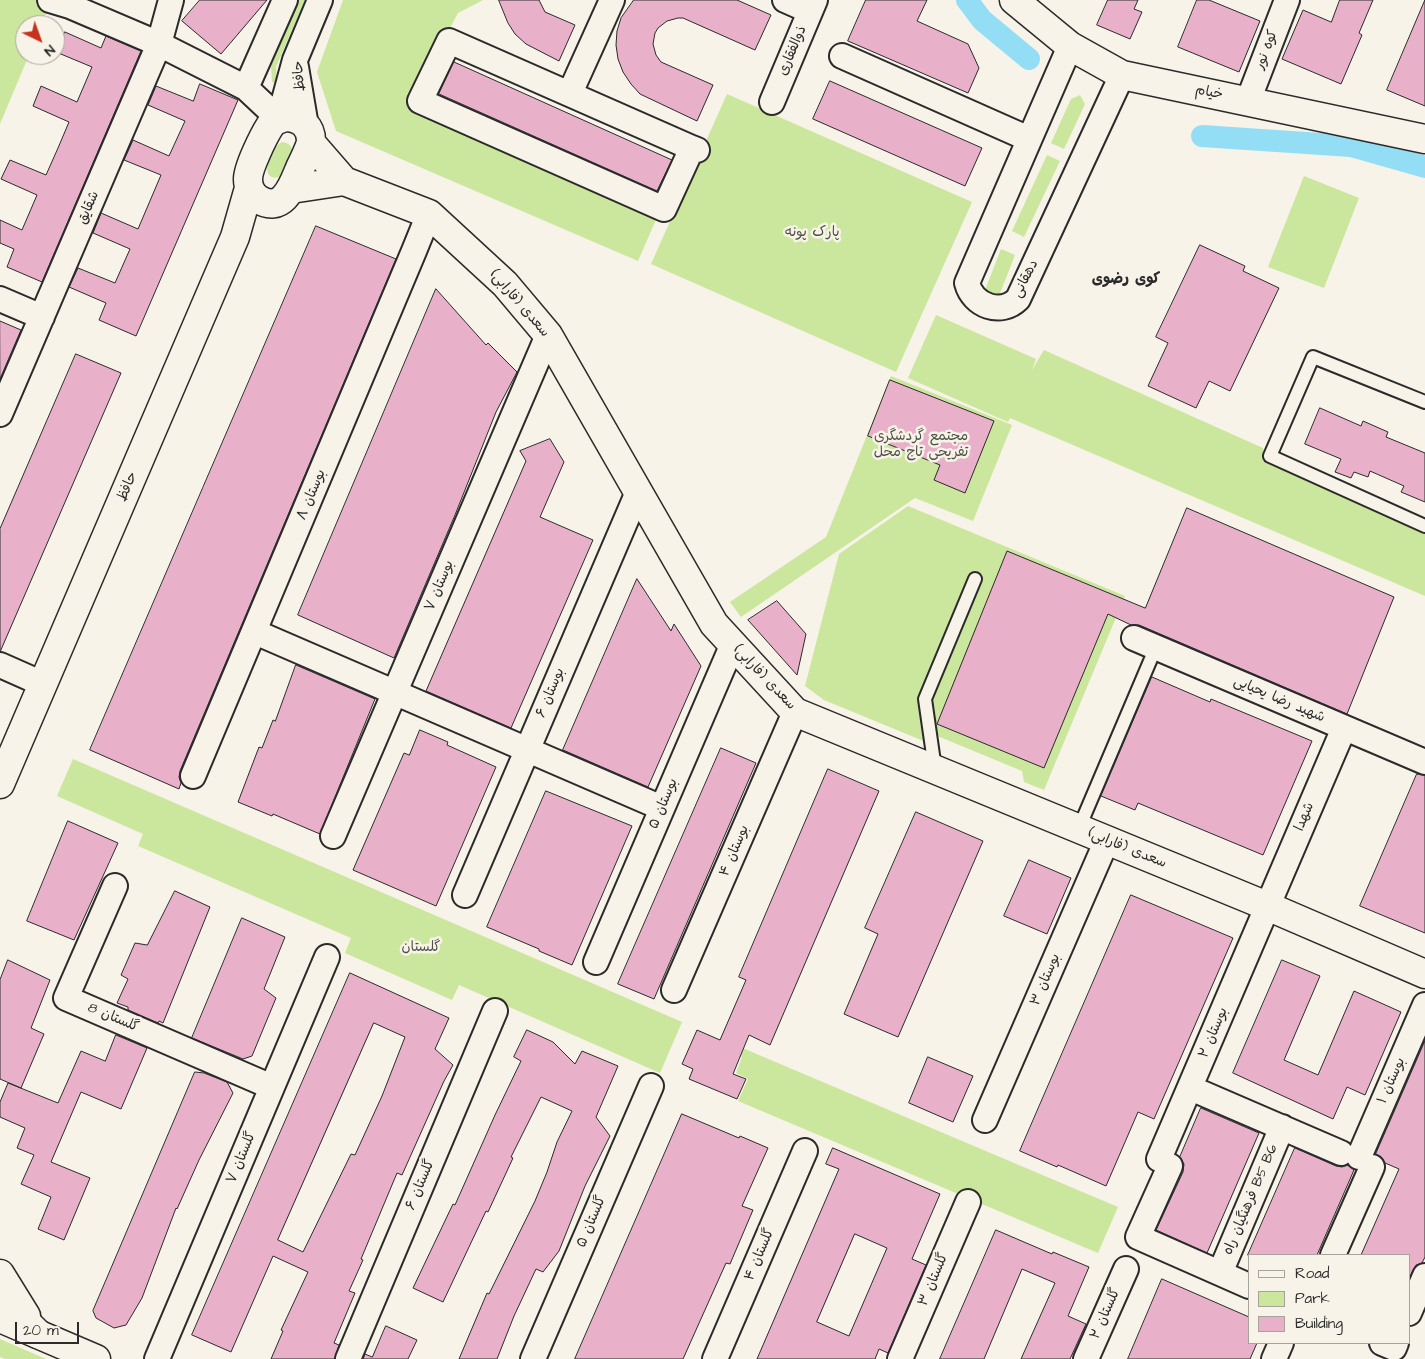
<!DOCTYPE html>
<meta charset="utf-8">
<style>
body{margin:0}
#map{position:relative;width:1425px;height:1359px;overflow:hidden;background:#f7f3e8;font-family:"Architects Daughter",sans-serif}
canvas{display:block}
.legend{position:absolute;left:1248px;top:1254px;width:162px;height:90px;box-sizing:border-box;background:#f7f3e8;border:1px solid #a5a39c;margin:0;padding:6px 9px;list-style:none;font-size:15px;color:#2b2b2b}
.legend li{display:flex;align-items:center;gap:10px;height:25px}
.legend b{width:25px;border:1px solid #a5a39c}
.north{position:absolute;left:15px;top:15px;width:50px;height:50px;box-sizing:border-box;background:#f7f3e8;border:1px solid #a5a39c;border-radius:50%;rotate:138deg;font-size:14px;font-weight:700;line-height:20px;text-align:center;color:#2b2b2b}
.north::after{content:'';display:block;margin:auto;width:18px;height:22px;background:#c8321e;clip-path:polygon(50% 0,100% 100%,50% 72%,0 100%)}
.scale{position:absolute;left:15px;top:1322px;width:64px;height:22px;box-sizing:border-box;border:2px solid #2b2b2b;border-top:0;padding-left:6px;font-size:15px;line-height:18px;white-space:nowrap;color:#2b2b2b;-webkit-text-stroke:4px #f7f3e8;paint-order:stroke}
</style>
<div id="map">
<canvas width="1425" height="1359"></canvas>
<ul class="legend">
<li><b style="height:6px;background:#f7f3e8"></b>Road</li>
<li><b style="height:14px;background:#cbe69d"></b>Park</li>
<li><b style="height:14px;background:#e8b1c9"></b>Building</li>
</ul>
<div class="north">N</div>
<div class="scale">20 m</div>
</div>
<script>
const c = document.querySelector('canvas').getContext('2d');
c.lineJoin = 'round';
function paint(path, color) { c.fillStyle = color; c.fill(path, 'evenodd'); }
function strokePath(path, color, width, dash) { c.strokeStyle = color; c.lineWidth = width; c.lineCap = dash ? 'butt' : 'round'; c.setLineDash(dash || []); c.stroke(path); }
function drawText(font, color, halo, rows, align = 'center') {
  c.font = font + ' "Architects Daughter","Playpen Sans Arabic",sans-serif'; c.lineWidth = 5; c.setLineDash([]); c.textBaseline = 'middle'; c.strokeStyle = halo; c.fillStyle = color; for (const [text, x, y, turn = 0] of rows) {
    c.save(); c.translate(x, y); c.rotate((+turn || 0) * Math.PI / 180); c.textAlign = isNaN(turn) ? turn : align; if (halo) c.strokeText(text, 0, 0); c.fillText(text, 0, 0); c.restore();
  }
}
const green = new Path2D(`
 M 0,0 L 52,0 L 41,25 L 25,25 L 25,55 L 29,55 L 0,124 Z
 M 299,0 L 305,0 L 276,67 L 277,83 L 272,82 L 271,66 Z
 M 343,0 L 483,0 L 458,13 L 409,104 L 658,215 L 638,261 L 336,131 L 317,72 Z
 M 727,94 L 972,202 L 896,372 L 651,264 Z
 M 1080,95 L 1085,104 L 1064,149 L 1051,143 L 1071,99 Z
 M 282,142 C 302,145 287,165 282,176 C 257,186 269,147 282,142 Z
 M 1047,155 L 1060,161 L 1024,237 L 1012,231 Z
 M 1304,176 L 1359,198 L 1324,288 L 1268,267 Z
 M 1001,249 L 1015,255 L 999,296 L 991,296 L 985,290 Z
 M 936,315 L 1036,359 L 1032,370 L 1044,350 L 1263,448 L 1264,460 L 1425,528 L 1425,596 L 1010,418 L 1008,422 L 908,378 Z
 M 891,376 L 1012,425 L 973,521 L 915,498 L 741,617 L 730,602 L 826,537 Z
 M 908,506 L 1125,596 L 1044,790 L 1024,782 L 1022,771 L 935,735 L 926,742 L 824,700 L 805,686 L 839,554 Z
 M 73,759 L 682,1022 L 660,1073 L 459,985 L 452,1000 L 345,953 L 351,938 L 138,846 L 143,834 L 57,796 Z
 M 733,1044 L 1118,1207 L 1098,1253 L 738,1101 L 748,1079 L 736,1073 L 742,1057 L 730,1052 Z
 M 0,1339 L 46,1359 L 5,1359 L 0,1357 Z`);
const canal = new Path2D(`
 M 967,0 L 982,20 L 1029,59
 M 1202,136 L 1351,146 L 1425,167`);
const building = new Path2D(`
 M 200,0 L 267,0 L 221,54 L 182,21 Z
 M 499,0 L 539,0 L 545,12 L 575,25 L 559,61 L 526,44 L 515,34 L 508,23 Z
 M 634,0 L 737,0 L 771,15 L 755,50 L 683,18 L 678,18 L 667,21 L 658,28 L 655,33 L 653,44 L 656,55 L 661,62 L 713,85 L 697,121 L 640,94 L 631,84 L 623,72 L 618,59 L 616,45 L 617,31 L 621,18 Z
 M 866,0 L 927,0 L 917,21 L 968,44 L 979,68 L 968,93 L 848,41 Z
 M 1108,0 L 1138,0 L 1134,9 L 1142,12 L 1130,39 L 1097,25 Z
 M 1197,0 L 1209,0 L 1260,21 L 1239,72 L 1178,47 Z
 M 1340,0 L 1373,0 L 1359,33 L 1362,35 L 1341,84 L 1282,59 L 1303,10 L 1331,22 Z
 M 1425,0 L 1425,106 L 1387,90 Z
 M 65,32 L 101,48 L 106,36 L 141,51 L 42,282 L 7,267 L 14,249 L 0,243 L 0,220 L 22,230 L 37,195 L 1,179 L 10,160 L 46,175 L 58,148 L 69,122 L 33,106 L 41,86 L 77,102 L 92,67 L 56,52 Z
 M 454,62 L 672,160 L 657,191 L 439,94 Z
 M 830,81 L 982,148 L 965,186 L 813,119 Z
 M 200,84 L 238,100 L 136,336 L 99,320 L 106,303 L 69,287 L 78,268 L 115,283 L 130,249 L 93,233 L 101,213 L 138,229 L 161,175 L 124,160 L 133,140 L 169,156 L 185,121 L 148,105 L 156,86 L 193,101 Z
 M 316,226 L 396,259 L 180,771 L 179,777 L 181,783 L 179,789 L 90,750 Z
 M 1200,245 L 1245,266 L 1243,271 L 1279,288 L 1230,391 L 1209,381 L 1196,408 L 1148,386 L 1168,343 L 1156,337 Z
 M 436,289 L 486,345 L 488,343 L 517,372 L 496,412 L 455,515 L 394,658 L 298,615 Z
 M 0,321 L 21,330 L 0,379 Z
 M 76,354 L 121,373 L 0,652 L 0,529 Z
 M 890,380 L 994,421 L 965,493 L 934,480 L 940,465 L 868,436 Z
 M 1320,408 L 1361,426 L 1363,421 L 1388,432 L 1386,437 L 1425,453 L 1425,502 L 1401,492 L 1404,486 L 1370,471 L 1368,477 L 1354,472 L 1351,478 L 1335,472 L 1341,459 L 1305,444 Z
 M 550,439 L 564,462 L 540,517 L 593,540 L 511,728 L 426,691 L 526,461 L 520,451 Z
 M 1187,508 L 1394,597 L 1347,714 L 1139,625 L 1131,625 L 1108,614 L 1044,768 L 937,724 L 1007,551 L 1145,608 Z
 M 637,579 L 671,631 L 674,624 L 701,666 L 648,787 L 563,750 Z
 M 777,601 L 806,634 L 797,675 L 748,620 Z
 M 296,665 L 375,699 L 320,834 L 273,814 L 272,816 L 238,802 L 259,747 L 262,748 L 273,720 L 275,721 Z
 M 1152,677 L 1210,702 L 1211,699 L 1312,741 L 1263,855 L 1138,803 L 1135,810 L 1101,796 Z
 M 420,730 L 448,742 L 447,745 L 496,767 L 436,906 L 353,870 L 404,753 L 409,755 Z
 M 721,748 L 756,763 L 654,999 L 618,984 Z
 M 828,769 L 879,791 L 770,1045 L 749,1035 L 733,1074 L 746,1079 L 737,1099 L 689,1079 L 693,1069 L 682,1064 L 697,1030 L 720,1040 L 746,980 L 739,977 Z
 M 1417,774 L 1425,775 L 1425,933 L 1360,906 Z
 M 546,791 L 632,826 L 572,965 L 539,951 L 539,949 L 487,927 Z
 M 916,812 L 983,841 L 898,1037 L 844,1014 L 878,934 L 865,928 Z
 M 68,821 L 118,843 L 74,940 L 27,921 Z
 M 1029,860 L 1071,878 L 1047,934 L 1004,916 Z
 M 175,891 L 210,907 L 163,1023 L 159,1021 L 158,1023 L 128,1010 L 128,1007 L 117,1003 L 128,979 L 121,975 L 135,943 L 147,945 Z
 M 1131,895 L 1233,938 L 1154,1119 L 1138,1112 L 1106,1186 L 1058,1165 L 1057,1167 L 1020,1151 Z
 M 242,918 L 285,937 L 264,989 L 276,998 L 252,1056 L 243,1059 L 192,1038 Z
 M 8,960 L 50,980 L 31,1028 L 44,1034 L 21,1088 L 0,1079 L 0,980 Z
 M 1282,960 L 1320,976 L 1284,1060 L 1318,1075 L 1354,991 L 1401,1012 L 1365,1095 L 1347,1087 L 1333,1119 L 1233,1073 Z
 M 350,973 L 449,1018 L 435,1049 L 453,1065 L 444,1081 L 402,1175 L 397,1173 L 361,1259 L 363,1260 L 349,1291 L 355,1293 L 334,1343 L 339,1345 L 335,1359 L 271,1359 L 283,1331 L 281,1330 L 308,1272 L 273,1256 L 231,1352 L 192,1335 ZM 374,1023 L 405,1037 L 382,1096 L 355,1155 L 351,1154 L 303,1252 L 278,1240 Z
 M 527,1030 L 553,1042 L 575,1064 L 582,1051 L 618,1066 L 596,1117 L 610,1136 L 585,1186 L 559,1251 L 543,1272 L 536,1269 L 514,1316 L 497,1359 L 459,1359 L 487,1293 L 489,1294 L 535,1201 L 547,1172 L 557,1142 L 572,1111 L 541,1097 L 511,1157 L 513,1158 L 488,1212 L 486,1211 L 443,1302 L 413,1288 L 453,1204 L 455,1205 L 495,1115 L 521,1061 L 514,1057 Z
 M 116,1035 L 147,1048 L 121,1109 L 81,1092 L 51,1162 L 90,1178 L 64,1240 L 38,1229 L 51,1197 L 21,1184 L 34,1155 L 17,1148 L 25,1128 L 0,1117 L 0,1102 L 8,1083 L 58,1103 L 81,1051 L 105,1061 Z
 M 1425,1041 L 1425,1257 L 1422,1263 L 1416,1265 L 1413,1270 L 1409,1279 L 1409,1255 L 1361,1255 L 1399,1169 L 1385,1163 L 1383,1159 L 1376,1154 Z
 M 928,1057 L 973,1076 L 953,1122 L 909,1103 Z
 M 195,1072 L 204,1073 L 227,1082 L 233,1093 L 199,1160 L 177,1209 L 176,1208 L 142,1298 L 126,1325 L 114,1328 L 96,1318 L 93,1311 Z
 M 1201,1108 L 1259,1133 L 1207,1253 L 1156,1230 L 1183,1172 L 1184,1164 L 1180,1157 Z
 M 682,1114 L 739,1138 L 740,1136 L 768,1148 L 742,1206 L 753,1210 L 730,1264 L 726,1263 L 683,1359 L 575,1359 Z
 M 833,1148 L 940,1194 L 912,1259 L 926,1265 L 888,1353 L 879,1349 L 875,1359 L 757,1359 L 839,1169 L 826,1164 ZM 855,1234 L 887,1248 L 849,1336 L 817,1322 Z
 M 1295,1148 L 1336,1166 L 1342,1167 L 1348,1165 L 1354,1170 L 1317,1255 L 1248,1255 Z
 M 996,1230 L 1052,1254 L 1053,1252 L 1089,1267 L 1068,1316 L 1086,1324 L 1070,1359 L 1021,1359 L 1055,1283 L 1022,1269 L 984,1359 L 940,1359 Z
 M 1162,1279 L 1249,1317 L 1249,1343 L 1257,1343 L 1250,1359 L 1128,1359 Z
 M 386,1326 L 417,1340 L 408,1359 L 363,1359 L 365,1354 L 372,1357 Z`);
const service = new Path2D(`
 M 1425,402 L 1313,357 L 1270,456 L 1425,526
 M 935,769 L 925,699 L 975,579
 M 1079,828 L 1156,647`);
const minor = new Path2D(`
 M 50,0 L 70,6 L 159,44 L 246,88 L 279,119 L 295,60 L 320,0
 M 785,0 L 810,11
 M 1070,46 L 967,283 C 973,306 1001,316 1018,299 L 1122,75
 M 842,56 L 1029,139
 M 296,67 L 306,126
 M 246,88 L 285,0
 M 570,93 L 612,0
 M 1248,101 L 1287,0
 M 772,102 L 815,0
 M 692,148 L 664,209 L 420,101 L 449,41 L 692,148 L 697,150
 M 0,299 L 42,317
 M 0,414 L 159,44 L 171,0
 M 255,632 L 662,808
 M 1134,638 L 1425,762
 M 0,665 L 43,684
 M 193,776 L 414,251 L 429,214
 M 333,836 L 548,335
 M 115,886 L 66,998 L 272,1087
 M 465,895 L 638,492
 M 596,962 L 732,646
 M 674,990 L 795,712
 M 1202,1093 L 1341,1153
 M 985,1120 L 1107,840
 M 1359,1157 L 1425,1005
 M 1159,1159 L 1344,728
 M 1170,1166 L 1138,1237 L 1249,1286
 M 1333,1255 L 1372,1167
 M 1220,1273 L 1282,1127
 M 1409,1313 L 1425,1276
 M 1382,1343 L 1394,1348 L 1396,1343
 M 157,1359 L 327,957
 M 348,1359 L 495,1011
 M 533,1359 L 651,1086
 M 715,1359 L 805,1151
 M 900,1359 L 968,1202
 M 1086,1359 L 1126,1269
 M 1274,1359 L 1281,1343`);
const tertiary = new Path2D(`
 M 1014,0 L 1070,46 L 1122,75 L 1425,139
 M 285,117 C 301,117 312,127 311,143 C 308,152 304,160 300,168 C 293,185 283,215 258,199 C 252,195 248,187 248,179 C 248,168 263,137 270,126 L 274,121 Z
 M 311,143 L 344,181 L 429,214 L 505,284 L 548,335 L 714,624 L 795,712 L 1267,906 L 1425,974
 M 291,189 L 344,181
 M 0,784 L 235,237 L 249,188
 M 0,1274 L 26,1316
 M 0,1318 L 96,1359`);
const trunk = new Path2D(`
 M 0,1296 L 38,1334`);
const streetNames = [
 ["کوه نور",1267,50,-69],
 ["ذوالفقاری",793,51,-67],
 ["حافظ",300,76,-95],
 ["خیام",1209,93,11],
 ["شقایق",89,208,-67],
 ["دهقانی",1026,279,-63],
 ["سعدی (فارابی)",519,304,49],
 ["حافظ",128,487,-67],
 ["بوستان ۸",312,495,-67],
 ["بوستان ۷",440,586,-67],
 ["سعدی (فارابی)",764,678,46],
 ["بوستان ۶",551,693,-67],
 ["شهید رضا یحیایی",1279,700,23],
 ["بوستان ۵",664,804,-67],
 ["شهدا",1305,817,-67],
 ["سعدی (فارابی)",1127,849,22],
 ["بوستان ۴",735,851,-67],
 ["بوستان ۳",1046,980,-67],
 ["گلستان 8",113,1018,23],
 ["بوستان ۲",1214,1033,-67],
 ["بوستان ۱",1392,1081,-66],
 ["گلستان ۷",242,1158,-67],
 ["گلستان ۶",421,1185,-67],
 ["فرهنگیان راه B5 B6",1251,1200,-67],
 ["گلستان ۵",592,1222,-67],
 ["گلستان ۴",760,1255,-67],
 ["گلستان ۳",934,1280,-67],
 ["گلستان ۲",1106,1314,-66]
];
const parkNames = [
 ["پارک پونه",812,233],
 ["مجتمع گردشگری",921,437],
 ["تفریحی تاج محل",921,453],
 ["گلستان",421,948]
];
const neighbourhoodNames = [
 ["کوی رضوی",1126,280]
];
paint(green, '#cbe69d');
strokePath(canal, '#94def5', 22);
paint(building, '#e8b1c9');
strokePath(building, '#2b2b2b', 1);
strokePath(service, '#2b2b2b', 16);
strokePath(minor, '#2b2b2b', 28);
strokePath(tertiary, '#2b2b2b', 31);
strokePath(trunk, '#2b2b2b', 31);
strokePath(service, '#f7f3e8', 12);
strokePath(minor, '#f7f3e8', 24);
strokePath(tertiary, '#f7f3e8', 28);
strokePath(trunk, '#f7f3e8', 28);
drawText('14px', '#2b2b2b', '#f7f3e8', streetNames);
drawText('14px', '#4b5042', '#f7f3e8', parkNames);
drawText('bold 15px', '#2b2b2b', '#f7f3e8', neighbourhoodNames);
</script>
